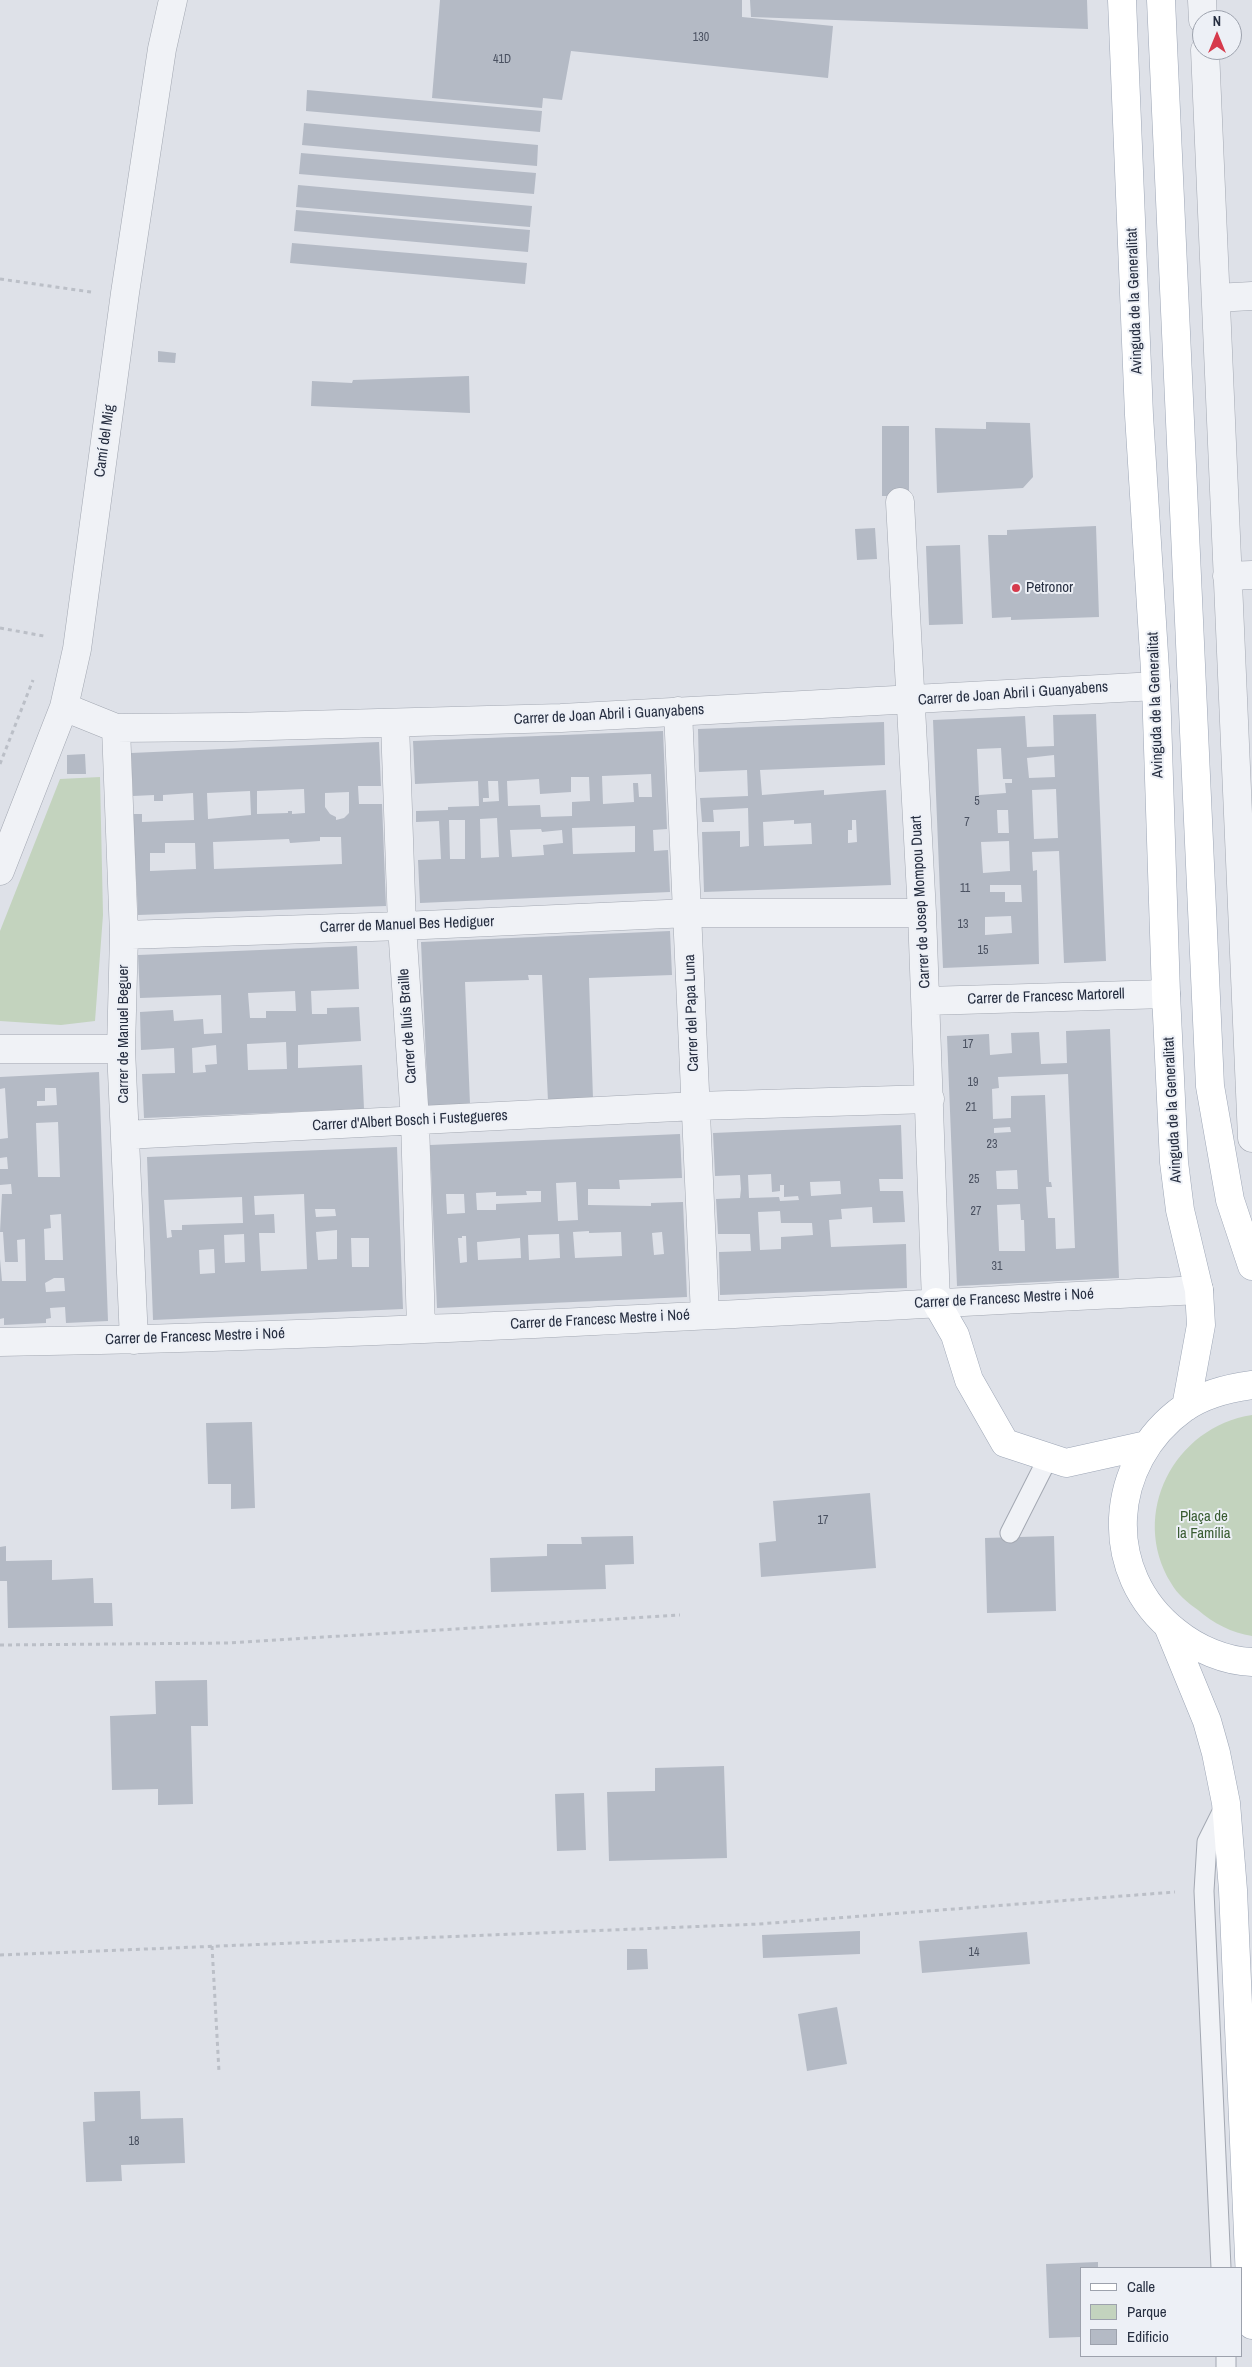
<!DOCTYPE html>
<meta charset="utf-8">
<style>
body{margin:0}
#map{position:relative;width:1252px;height:2367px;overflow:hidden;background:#dee1e8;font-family:"Archivo Narrow",sans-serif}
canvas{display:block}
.legend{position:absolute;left:1080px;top:2267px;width:162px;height:90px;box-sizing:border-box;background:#edf0f6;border:1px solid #9da2ad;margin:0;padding:6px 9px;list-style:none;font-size:15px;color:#262e40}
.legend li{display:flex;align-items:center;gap:10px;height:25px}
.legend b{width:25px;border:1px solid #9da2ad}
.north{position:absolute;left:1192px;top:10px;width:50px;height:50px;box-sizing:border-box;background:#edf0f6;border:1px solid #9da2ad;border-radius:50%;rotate:0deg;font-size:14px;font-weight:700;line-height:20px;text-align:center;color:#262e40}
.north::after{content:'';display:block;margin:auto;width:18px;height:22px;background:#d63a4c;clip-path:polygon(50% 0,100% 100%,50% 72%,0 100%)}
</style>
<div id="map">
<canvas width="1252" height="2367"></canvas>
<ul class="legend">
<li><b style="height:6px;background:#fff"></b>Calle</li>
<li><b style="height:14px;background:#c3d3be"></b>Parque</li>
<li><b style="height:14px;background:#b4bac5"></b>Edificio</li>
</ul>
<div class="north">N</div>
</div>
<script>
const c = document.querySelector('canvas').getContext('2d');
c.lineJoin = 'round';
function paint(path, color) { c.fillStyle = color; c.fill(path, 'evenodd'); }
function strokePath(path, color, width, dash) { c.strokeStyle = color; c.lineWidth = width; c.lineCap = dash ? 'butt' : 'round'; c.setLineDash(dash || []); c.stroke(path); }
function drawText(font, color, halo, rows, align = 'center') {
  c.font = font + ' "Archivo Narrow",sans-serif'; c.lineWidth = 4; c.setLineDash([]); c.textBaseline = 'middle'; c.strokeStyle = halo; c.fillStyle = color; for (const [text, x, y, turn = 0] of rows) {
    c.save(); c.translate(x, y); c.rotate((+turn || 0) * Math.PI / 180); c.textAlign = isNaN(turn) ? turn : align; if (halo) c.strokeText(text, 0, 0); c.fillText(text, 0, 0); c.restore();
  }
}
const green = new Path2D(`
 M 100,777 L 103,915 L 95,1021 L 61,1025 L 0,1021 L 0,931 L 60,779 Z
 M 1252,1415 L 1252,1636 C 1232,1633 1213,1623 1198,1610 C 1188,1603 1177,1594 1171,1583 C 1129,1514 1174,1427 1252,1415 Z`);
const building = new Path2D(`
 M 440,0 L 742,0 L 742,17 L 833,26 L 828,78 L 571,51 L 562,100 L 543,98 L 542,108 L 432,98 Z
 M 750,0 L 1087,0 L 1088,29 L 751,17 Z
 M 307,90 L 542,111 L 540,132 L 306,111 Z
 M 304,123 L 538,145 L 537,166 L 302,145 Z
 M 301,153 L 536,173 L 534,194 L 299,174 Z
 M 298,185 L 532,206 L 530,227 L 296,207 Z
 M 296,210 L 530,230 L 528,252 L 294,231 Z
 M 292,243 L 527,263 L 525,284 L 290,263 Z
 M 158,351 L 176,353 L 175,363 L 158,362 Z
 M 469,376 L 470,413 L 311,406 L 312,381 L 352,383 L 353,380 Z
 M 986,422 L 1030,423 L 1033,477 L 1023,488 L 937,493 L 935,428 L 986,429 Z
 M 882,426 L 909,426 L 909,496 L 882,496 Z
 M 1096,526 L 1099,617 L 1011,620 L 1011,617 L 992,618 L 988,535 L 1007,535 L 1007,530 Z
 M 875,528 L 877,559 L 857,560 L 855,529 Z
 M 960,545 L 963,624 L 929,625 L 926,546 Z
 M 1096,714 L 1106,961 L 1064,963 L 1059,851 L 1032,852 L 1033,871 L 1037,870 L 1039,964 L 943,968 L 933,720 L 1025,716 L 1027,747 L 1054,746 L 1053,715 ZM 1001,748 L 1003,779 L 1012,779 L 1012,783 L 1005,783 L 1006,793 L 979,795 L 977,749 ZM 1054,755 L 1055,777 L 1029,778 L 1027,758 ZM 1056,789 L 1058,838 L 1034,839 L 1032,790 ZM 997,810 L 1008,810 L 1009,833 L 998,833 ZM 1009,841 L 1010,871 L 983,873 L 981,842 ZM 990,885 L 1021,885 L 1022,902 L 1005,902 L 1005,892 L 990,892 ZM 1011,916 L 1012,933 L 985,935 L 985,917 Z
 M 884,722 L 885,765 L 760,770 L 762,795 L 824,790 L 824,795 L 886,790 L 891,885 L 704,892 L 702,832 L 740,831 L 740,847 L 749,846 L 748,808 L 713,810 L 714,822 L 702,822 L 700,798 L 748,796 L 747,770 L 699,772 L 698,729 ZM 794,820 L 794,824 L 811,823 L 812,844 L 764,846 L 763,822 ZM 852,820 L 856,820 L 857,842 L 848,843 L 848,830 L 852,830 Z
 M 663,731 L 667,829 L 653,830 L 654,851 L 668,850 L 670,892 L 420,903 L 418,860 L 441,859 L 439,821 L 416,822 L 416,811 L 448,810 L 448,807 L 479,806 L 478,781 L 415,784 L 413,741 ZM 651,774 L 652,797 L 639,797 L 638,783 L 633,783 L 634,802 L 603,804 L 602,776 ZM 571,777 L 589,777 L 590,801 L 572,802 L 572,816 L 541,817 L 540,805 L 508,806 L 507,781 L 539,779 L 540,794 L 571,792 ZM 488,781 L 498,781 L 499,801 L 483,802 L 483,798 L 489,798 ZM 497,818 L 499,857 L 481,858 L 480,819 ZM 449,820 L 465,820 L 465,859 L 450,859 ZM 635,826 L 635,852 L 573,854 L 572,828 ZM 541,829 L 542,832 L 562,830 L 563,843 L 543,845 L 544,855 L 512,857 L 510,830 Z
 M 379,742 L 381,786 L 358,786 L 359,804 L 382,804 L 386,906 L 138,915 L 133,814 L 142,814 L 142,822 L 194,820 L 193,793 L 163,795 L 163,801 L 154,801 L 154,795 L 133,796 L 131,753 ZM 304,789 L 305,813 L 292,814 L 292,811 L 288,811 L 288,813 L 257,814 L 257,791 ZM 250,791 L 251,815 L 208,819 L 207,793 ZM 349,792 L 349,813 L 344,818 L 336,820 L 336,817 L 330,814 L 325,807 L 325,793 ZM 320,837 L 341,837 L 342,864 L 214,869 L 213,842 L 289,839 L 290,843 L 320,841 ZM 165,843 L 195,843 L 196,869 L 150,871 L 150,853 L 165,853 Z
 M 85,754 L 86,774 L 67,774 L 67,755 Z
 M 670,931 L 672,975 L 589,978 L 593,1099 L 548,1101 L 542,975 L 528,975 L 529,980 L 465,982 L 470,1104 L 428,1106 L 421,942 Z
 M 357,946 L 359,989 L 311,991 L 312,1014 L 327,1014 L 327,1008 L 359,1007 L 361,1041 L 298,1045 L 298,1068 L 362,1065 L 364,1109 L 144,1118 L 142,1074 L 175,1073 L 174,1048 L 141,1050 L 140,1012 L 173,1010 L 174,1021 L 203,1019 L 204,1034 L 222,1033 L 221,995 L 140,998 L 138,955 ZM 295,991 L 296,1011 L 266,1011 L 266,1018 L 250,1018 L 248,993 ZM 286,1042 L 287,1069 L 248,1070 L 247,1044 ZM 216,1045 L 217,1064 L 205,1065 L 206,1072 L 193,1073 L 192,1048 Z
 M 1110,1029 L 1119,1278 L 957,1286 L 947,1036 L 989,1034 L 990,1055 L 1012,1053 L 1011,1033 L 1039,1032 L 1041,1064 L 1067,1063 L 1066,1031 ZM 1068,1074 L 1075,1248 L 1056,1249 L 1055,1218 L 1048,1218 L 1046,1187 L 1052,1187 L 1051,1182 L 1049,1182 L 1045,1095 L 1011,1096 L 1011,1118 L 993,1119 L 992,1089 L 999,1088 L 998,1077 ZM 1010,1127 L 1011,1132 L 994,1133 L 994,1128 ZM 1017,1170 L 1018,1189 L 997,1189 L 996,1171 ZM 1020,1204 L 1021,1220 L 1024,1220 L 1025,1251 L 999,1251 L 997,1205 Z
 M 99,1072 L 108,1321 L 66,1323 L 65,1307 L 50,1308 L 51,1318 L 46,1319 L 46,1323 L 4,1325 L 4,1318 L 0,1319 L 0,1259 L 2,1281 L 26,1281 L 25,1239 L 17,1240 L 18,1262 L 5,1262 L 3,1232 L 0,1232 L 2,1194 L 12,1194 L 11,1184 L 0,1185 L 0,1169 L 8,1169 L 7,1157 L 0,1158 L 0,1139 L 8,1138 L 5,1088 L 0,1089 L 0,1077 ZM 45,1088 L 56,1088 L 57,1105 L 37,1106 L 37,1101 L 45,1101 ZM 58,1122 L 60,1177 L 38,1177 L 36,1123 ZM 61,1214 L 63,1260 L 45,1260 L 44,1229 L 51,1228 L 50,1215 ZM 54,1278 L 64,1278 L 65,1291 L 46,1292 L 45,1283 Z
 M 901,1125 L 903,1179 L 879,1179 L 880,1191 L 903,1191 L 905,1222 L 873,1223 L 872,1207 L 841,1209 L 842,1219 L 829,1220 L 831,1247 L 906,1244 L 907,1288 L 720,1295 L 719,1252 L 751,1251 L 750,1234 L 718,1234 L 716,1199 L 740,1198 L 741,1189 L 740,1175 L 715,1176 L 713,1133 ZM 771,1174 L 772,1192 L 780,1191 L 780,1185 L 784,1185 L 784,1197 L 798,1196 L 799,1200 L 780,1201 L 779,1197 L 749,1198 L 748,1175 ZM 840,1181 L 841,1194 L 811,1196 L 810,1182 ZM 780,1211 L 781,1223 L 812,1223 L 813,1235 L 781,1237 L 781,1249 L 760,1250 L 758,1212 Z
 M 680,1134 L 682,1178 L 619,1180 L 620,1189 L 588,1189 L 588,1205 L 651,1206 L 651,1203 L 683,1202 L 687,1297 L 437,1308 L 430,1145 ZM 576,1182 L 578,1220 L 558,1221 L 556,1183 ZM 526,1191 L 541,1191 L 541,1202 L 496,1204 L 496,1210 L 477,1210 L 476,1193 L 496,1192 L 496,1196 L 527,1195 ZM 446,1194 L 464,1194 L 465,1213 L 447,1214 ZM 589,1231 L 589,1233 L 621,1232 L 622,1256 L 575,1258 L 573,1232 ZM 662,1232 L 664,1254 L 654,1255 L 652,1233 ZM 559,1234 L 560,1258 L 529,1260 L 528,1235 ZM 462,1236 L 466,1236 L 467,1262 L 460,1263 L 458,1238 L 462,1238 ZM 520,1238 L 521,1258 L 478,1260 L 477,1242 Z
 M 397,1147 L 403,1309 L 153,1320 L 147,1157 ZM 304,1194 L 307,1269 L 261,1271 L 259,1233 L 275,1233 L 274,1214 L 255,1215 L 254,1196 ZM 242,1197 L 243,1223 L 182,1225 L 182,1230 L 171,1230 L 172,1237 L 167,1238 L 164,1200 ZM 315,1209 L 335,1209 L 336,1216 L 316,1217 ZM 337,1230 L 337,1259 L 318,1260 L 316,1232 ZM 244,1234 L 245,1262 L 225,1263 L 224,1235 ZM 351,1238 L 369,1238 L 369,1267 L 352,1267 ZM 214,1249 L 215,1273 L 200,1274 L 199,1250 Z
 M 252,1422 L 255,1508 L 231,1509 L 231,1484 L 208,1484 L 206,1423 Z
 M 870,1493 L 876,1568 L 761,1577 L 759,1543 L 776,1541 L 773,1501 Z
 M 633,1536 L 634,1564 L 605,1565 L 606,1589 L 491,1592 L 490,1558 L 547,1556 L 547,1544 L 582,1544 L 581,1537 Z
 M 1054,1536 L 1056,1611 L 987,1613 L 985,1538 Z
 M 6,1546 L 6,1561 L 52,1560 L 52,1580 L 93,1578 L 94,1603 L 112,1603 L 113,1626 L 8,1628 L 7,1581 L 0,1581 L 0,1547 Z
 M 207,1680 L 208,1726 L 191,1726 L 193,1804 L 158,1805 L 158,1789 L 112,1790 L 110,1716 L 156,1714 L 155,1681 Z
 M 724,1766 L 727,1858 L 609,1861 L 607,1792 L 655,1791 L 655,1768 Z
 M 584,1793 L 586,1850 L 557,1851 L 555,1794 Z
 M 860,1931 L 860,1954 L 763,1958 L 762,1935 Z
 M 1027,1932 L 1030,1964 L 922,1973 L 919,1941 Z
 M 627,1949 L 647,1949 L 648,1969 L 627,1970 Z
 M 837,2007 L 847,2064 L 807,2071 L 798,2014 Z
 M 140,2091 L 141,2119 L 183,2118 L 185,2163 L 121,2165 L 122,2181 L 86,2182 L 83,2122 L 95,2121 L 94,2092 Z
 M 1098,2262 L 1098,2268 L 1081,2268 L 1081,2337 L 1049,2338 L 1046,2264 Z`);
const path = new Path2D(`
 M 0,279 L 91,292
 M 0,628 L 44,636
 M 0,764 L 33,680
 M 0,1645 L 229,1643 L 680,1615
 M 212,1946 L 219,2072
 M 0,1955 L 759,1924 L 1175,1892`);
const service = new Path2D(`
 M 1010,1533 L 1048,1458
 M 1221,2268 L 1204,1891 L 1207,1842 L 1226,1804
 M 1226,2356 L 1226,2367`);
const minor = new Path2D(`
 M 1202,0 L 1203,20
 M 1205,50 L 1252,1138
 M 1216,298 L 1252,296
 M 900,502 L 922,913 L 936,1302
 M 1227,576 L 1252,575
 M 64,707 L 116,728 L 232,727 L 561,718 L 1156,686
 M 678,711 L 705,1315
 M 395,723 L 402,926 L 415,1120 L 421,1329
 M 116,728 L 124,935 L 121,1049 L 134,1340
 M 0,871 L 64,707 L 77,649 L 125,293 L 162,49 L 173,0
 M 124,935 L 402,926 L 689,913 L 922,913
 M 926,1001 L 1166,994
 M 0,1049 L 121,1049
 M 125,1135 L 696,1106 L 930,1099
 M 0,1342 C 400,1336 800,1309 1199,1290`);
const primary = new Path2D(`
 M 1122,0 L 1139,415 L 1156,686 L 1166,994 L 1174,1162 L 1180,1210 L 1199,1290 L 1201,1325 L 1186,1407
 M 1161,0 L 1210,1086 L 1230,1200 L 1252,1266
 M 936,1302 L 955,1335 L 969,1380 L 1005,1443 L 1066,1463 L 1147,1445
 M 1252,1385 C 1229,1388 1204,1394 1184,1408 C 1108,1462 1100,1573 1176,1632 C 1197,1649 1225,1661 1252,1662
 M 1168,1626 L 1207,1721 L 1216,1753 L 1226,1803 L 1233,1890 L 1252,2325`);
const markers = [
 [1016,588,5,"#d63a4c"]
];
const numberNames = [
 ["130",701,38],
 ["41D",502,60],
 ["5",977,802],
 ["7",967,823],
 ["11",965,889],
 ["13",963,925],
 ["15",983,951],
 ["17",968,1045],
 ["19",973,1083],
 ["21",971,1108],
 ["23",992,1145],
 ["25",974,1180],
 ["27",976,1212],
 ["31",997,1267],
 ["17",823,1521],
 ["14",974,1953],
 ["18",134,2142]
];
const streetNames = [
 ["Avinguda de la Generalitat",1135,301,-92],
 ["Camí del Mig",105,441,-82],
 ["Carrer de Joan Abril i Guanyabens",1013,694,-4],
 ["Avinguda de la Generalitat",1156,705,-92],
 ["Carrer de Joan Abril i Guanyabens",609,715,-3],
 ["Carrer de Josep Mompou Duart",921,902,-93],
 ["Carrer de Manuel Bes Hediguer",407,925,-2],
 ["Carrer de Francesc Martorell",1046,997,-2],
 ["Carrer del Papa Luna",692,1013,-92],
 ["Carrer de lluís Braille",408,1026,-94],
 ["Carrer de Manuel Beguer",124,1034,-90],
 ["Avinguda de la Generalitat",1173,1110,-93],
 ["Carrer d'Albert Bosch i Fustegueres",410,1121,-3],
 ["Carrer de Francesc Mestre i Noé",1004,1299,-3],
 ["Carrer de Francesc Mestre i Noé",600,1320,-3],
 ["Carrer de Francesc Mestre i Noé",195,1337,-2]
];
const poiNames = [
 ["Petronor",1026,588]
];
const parkNames = [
 ["Plaça de",1204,1517],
 ["la Família",1204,1534]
];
paint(green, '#c3d3be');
paint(building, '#b4bac5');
strokePath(service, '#a3a8b2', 21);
strokePath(minor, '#a3a8b2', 29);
strokePath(primary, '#9ca5b5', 29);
strokePath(path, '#bbbfc7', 3, [4, 4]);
strokePath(service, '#f0f2f6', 19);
strokePath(minor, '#f0f2f6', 28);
strokePath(primary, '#fff', 28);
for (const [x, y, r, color] of markers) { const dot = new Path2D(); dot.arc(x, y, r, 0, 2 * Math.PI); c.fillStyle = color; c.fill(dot); strokePath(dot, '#edf0f6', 2); }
drawText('12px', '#4a5161', null, numberNames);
drawText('15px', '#262e40', '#edf0f6', streetNames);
drawText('15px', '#262e40', '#edf0f6', poiNames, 'left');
drawText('15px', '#395c32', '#edf0f6', parkNames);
</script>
